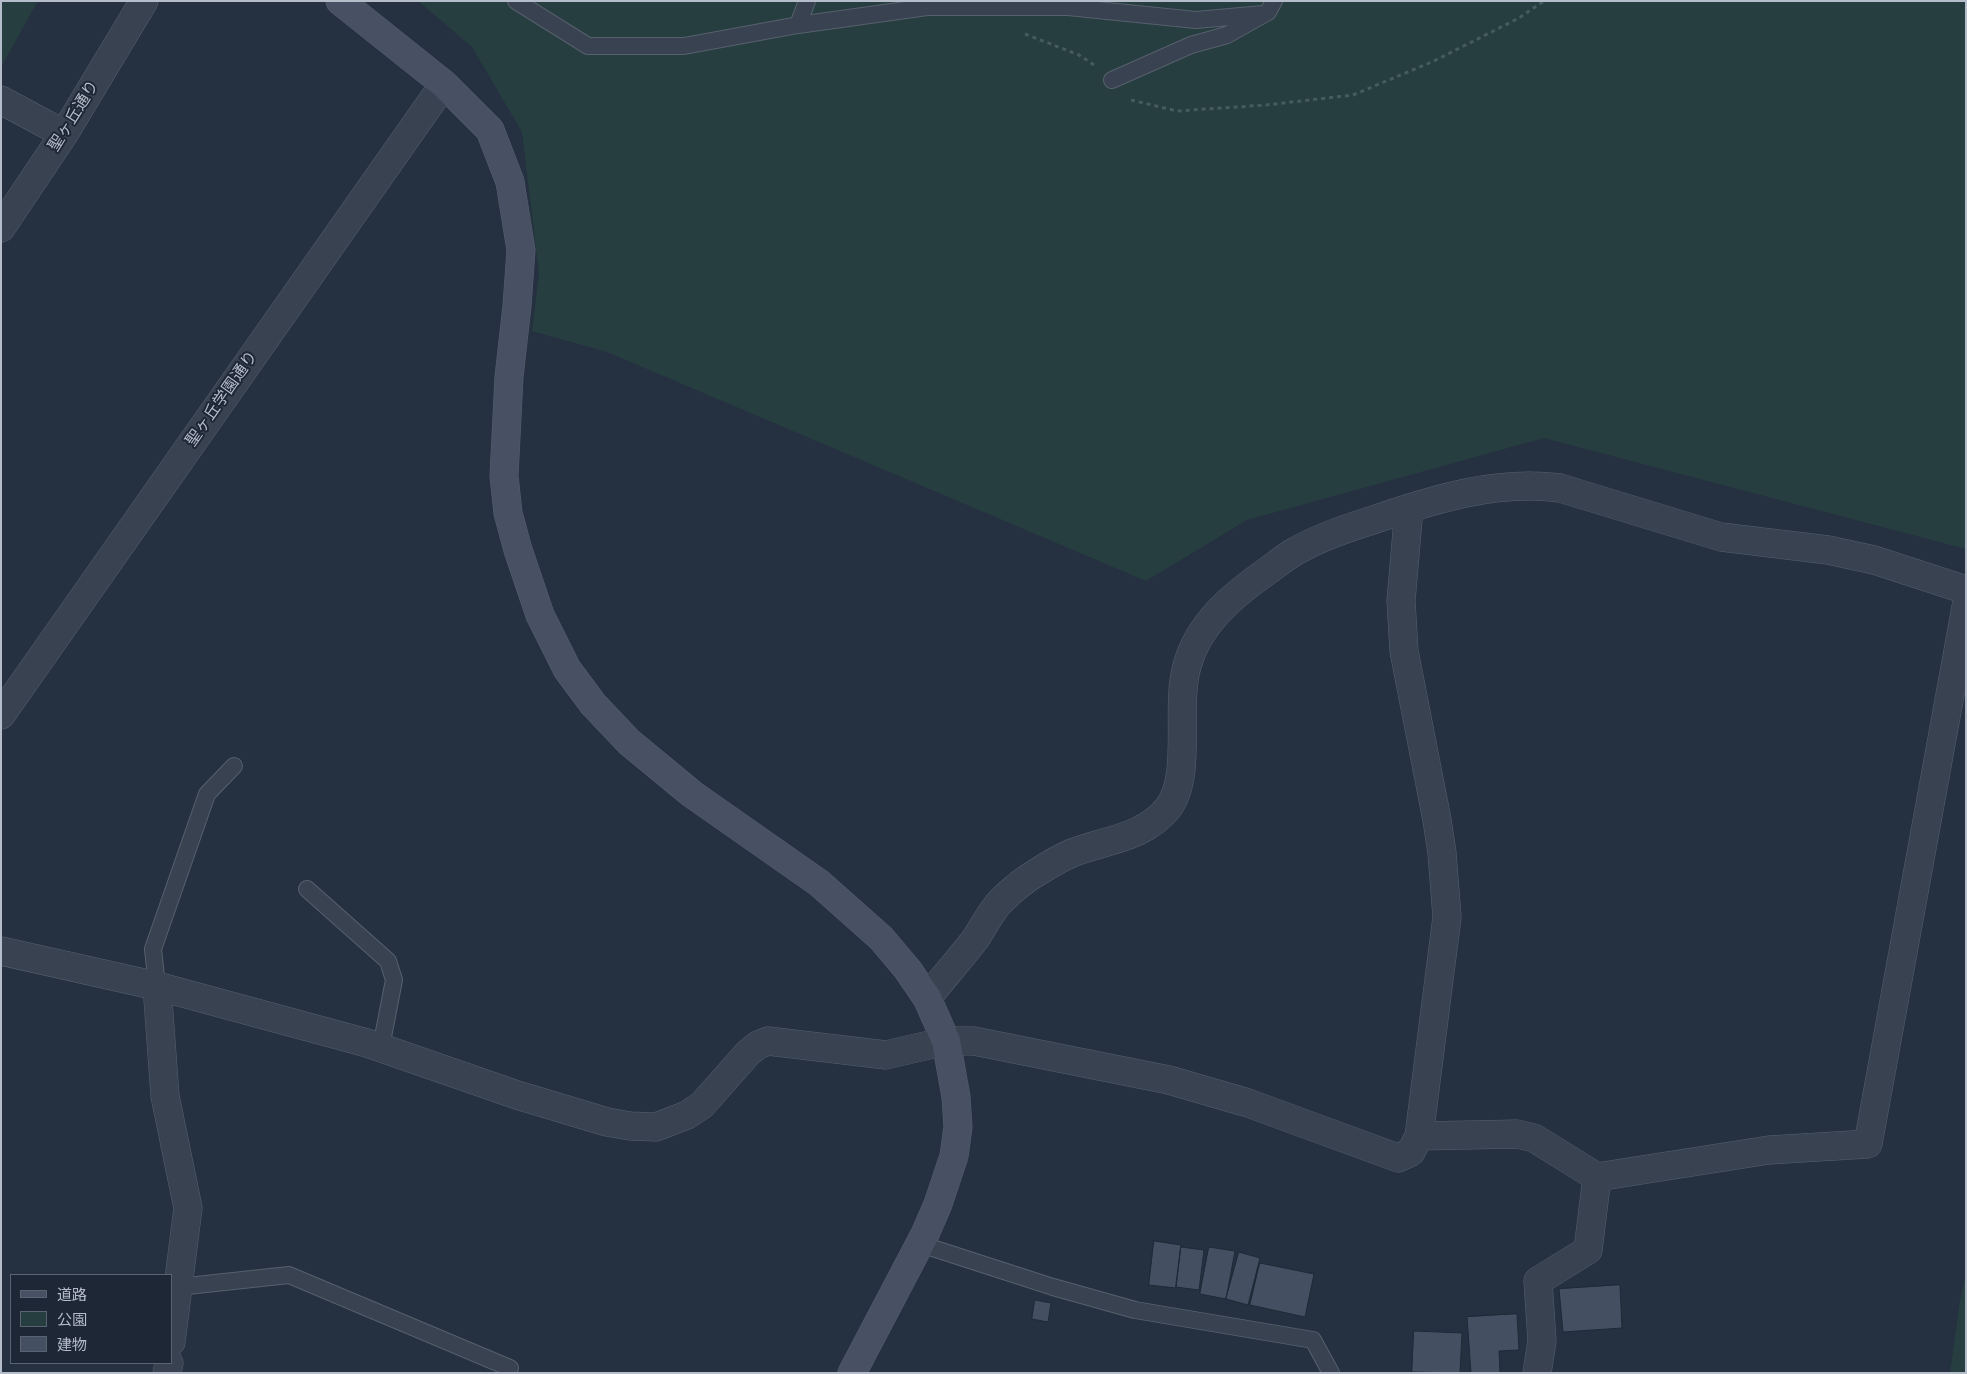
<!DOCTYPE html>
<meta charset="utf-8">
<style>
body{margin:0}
#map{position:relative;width:1967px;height:1374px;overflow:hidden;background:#253040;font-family:"Archivo Narrow","Noto Sans JP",sans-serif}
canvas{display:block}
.frame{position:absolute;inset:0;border:2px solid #b5bdca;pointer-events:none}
.legend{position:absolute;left:10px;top:1274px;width:162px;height:90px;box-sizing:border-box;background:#1e2735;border:1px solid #5a6371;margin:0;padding:6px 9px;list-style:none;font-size:15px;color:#b5bdca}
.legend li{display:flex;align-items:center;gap:10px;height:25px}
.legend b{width:25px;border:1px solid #5a6371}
</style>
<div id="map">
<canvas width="1967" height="1374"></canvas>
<div class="frame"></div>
<ul class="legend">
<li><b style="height:6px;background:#475163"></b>道路</li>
<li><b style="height:14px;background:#273e41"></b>公園</li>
<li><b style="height:14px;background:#445062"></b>建物</li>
</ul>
</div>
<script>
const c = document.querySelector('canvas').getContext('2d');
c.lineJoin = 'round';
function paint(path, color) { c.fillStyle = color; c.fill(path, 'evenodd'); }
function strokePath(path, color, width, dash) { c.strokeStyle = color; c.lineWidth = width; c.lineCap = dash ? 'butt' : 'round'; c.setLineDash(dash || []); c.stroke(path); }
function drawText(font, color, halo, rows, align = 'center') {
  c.font = font + ' "Archivo Narrow","Noto Sans JP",sans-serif'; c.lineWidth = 4; c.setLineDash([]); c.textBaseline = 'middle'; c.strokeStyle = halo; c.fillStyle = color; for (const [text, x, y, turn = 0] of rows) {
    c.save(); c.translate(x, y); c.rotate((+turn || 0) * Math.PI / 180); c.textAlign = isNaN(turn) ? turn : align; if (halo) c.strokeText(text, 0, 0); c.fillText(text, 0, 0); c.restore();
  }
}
const green = new Path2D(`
 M 1,1 L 38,1 L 1,67 Z
 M 418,1 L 1966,1 L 1966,549 L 1544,438 L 1247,520 L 1146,581 L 607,352 L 532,331 L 539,273 L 522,132 L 472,47 Z
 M 1966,1273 L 1966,1373 L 1950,1373 L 1960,1300 Z`);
const building = new Path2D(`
 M 1154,1241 L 1181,1245 L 1176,1288 L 1149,1285 Z
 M 1181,1247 L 1204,1250 L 1199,1290 L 1176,1287 Z
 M 1209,1247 L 1235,1251 L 1226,1299 L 1200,1294 Z
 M 1239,1252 L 1260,1258 L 1248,1305 L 1226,1299 Z
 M 1260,1263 L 1314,1274 L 1305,1317 L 1250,1305 Z
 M 1620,1285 L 1622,1328 L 1563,1332 L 1559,1289 Z
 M 1035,1300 L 1051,1303 L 1048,1322 L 1032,1319 Z
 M 1517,1314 L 1519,1350 L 1499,1351 L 1500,1373 L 1471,1373 L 1467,1317 Z
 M 1414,1331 L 1462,1333 L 1460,1373 L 1412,1372 Z`);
const path = new Path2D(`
 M 1025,34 L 1079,55 L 1094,65
 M 1131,100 L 1177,111 L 1266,105 L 1353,95 L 1434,61 L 1519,18 L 1544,1`);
const service = new Path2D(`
 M 516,1 L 588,46 L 684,46 L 798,25 L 807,1
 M 798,25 L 927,7 L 1068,7 L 1196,20 L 1263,14
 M 1112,80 L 1191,45 L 1227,35 L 1268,12 L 1274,1
 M 307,889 L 388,961 L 394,980 L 381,1047
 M 157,986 L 153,949 L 207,794 L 234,766
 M 920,1244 L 1053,1287 L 1135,1310 L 1313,1340 L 1331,1373
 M 178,1287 L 289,1275 L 510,1368`);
const minor = new Path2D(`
 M 1,100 L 64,134
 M 1,228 L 64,134 L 144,1
 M 1,951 L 157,986 L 367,1043 L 517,1095 L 607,1122 L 630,1126 L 656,1127 L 687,1115 L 702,1105 L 748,1053 L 758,1045 L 768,1041 L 886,1055 L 946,1041 L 974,1041 L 1169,1080 L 1248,1103 L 1398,1158 L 1411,1152 L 1419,1136 L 1447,917 L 1442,853 L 1437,820 L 1404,651 L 1401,601 L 1409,508
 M 157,986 L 165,1096 L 188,1208 L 171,1342
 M 927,998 C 943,978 960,959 976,938 C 984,926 991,911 1001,901 C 1011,891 1024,880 1036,873 C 1047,866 1060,858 1072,853 C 1105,840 1144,838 1168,808 C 1193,776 1175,706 1187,666 C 1198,624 1232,596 1266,572 C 1276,565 1285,557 1296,551 C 1322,536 1351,527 1379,518 C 1438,498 1498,480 1560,488 L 1721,537 L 1828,550 L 1874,560 L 1966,590
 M 1419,1136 L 1517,1134 L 1534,1138 L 1597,1177 L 1769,1150 L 1868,1144 L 1966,607
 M 167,1373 L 169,1363
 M 1537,1373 L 1542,1341 L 1538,1281 L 1588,1250 L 1597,1177`);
const tertiary = new Path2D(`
 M 1,715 L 444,84`);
const secondary = new Path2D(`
 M 340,1 L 444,84 L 490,130 L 510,182 L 521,250 L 517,306 L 509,377 L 504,476 L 508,513 L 518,550 L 540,615 L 567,669 L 593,704 L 629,742 L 692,794 L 819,883 L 881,938 L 908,970 L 927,998 L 946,1041 L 956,1097 L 958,1127 L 954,1156 L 938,1204 L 925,1234 L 852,1373`);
const streetNames = [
 ["聖ヶ丘通り",74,116,-58],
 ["聖ヶ丘学園通り",222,399,-55]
];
paint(green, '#273e41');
paint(building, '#445062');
strokePath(building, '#202937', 1);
strokePath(service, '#57606d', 18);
strokePath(minor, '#57606d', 29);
strokePath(tertiary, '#57606d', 29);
strokePath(secondary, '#57606d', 29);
strokePath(path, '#455b5e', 3, [4, 4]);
strokePath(service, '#394250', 16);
strokePath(minor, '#394250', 28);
strokePath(tertiary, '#394250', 28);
strokePath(secondary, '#475163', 28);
drawText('16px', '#b5bdca', '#1e2735', streetNames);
</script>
